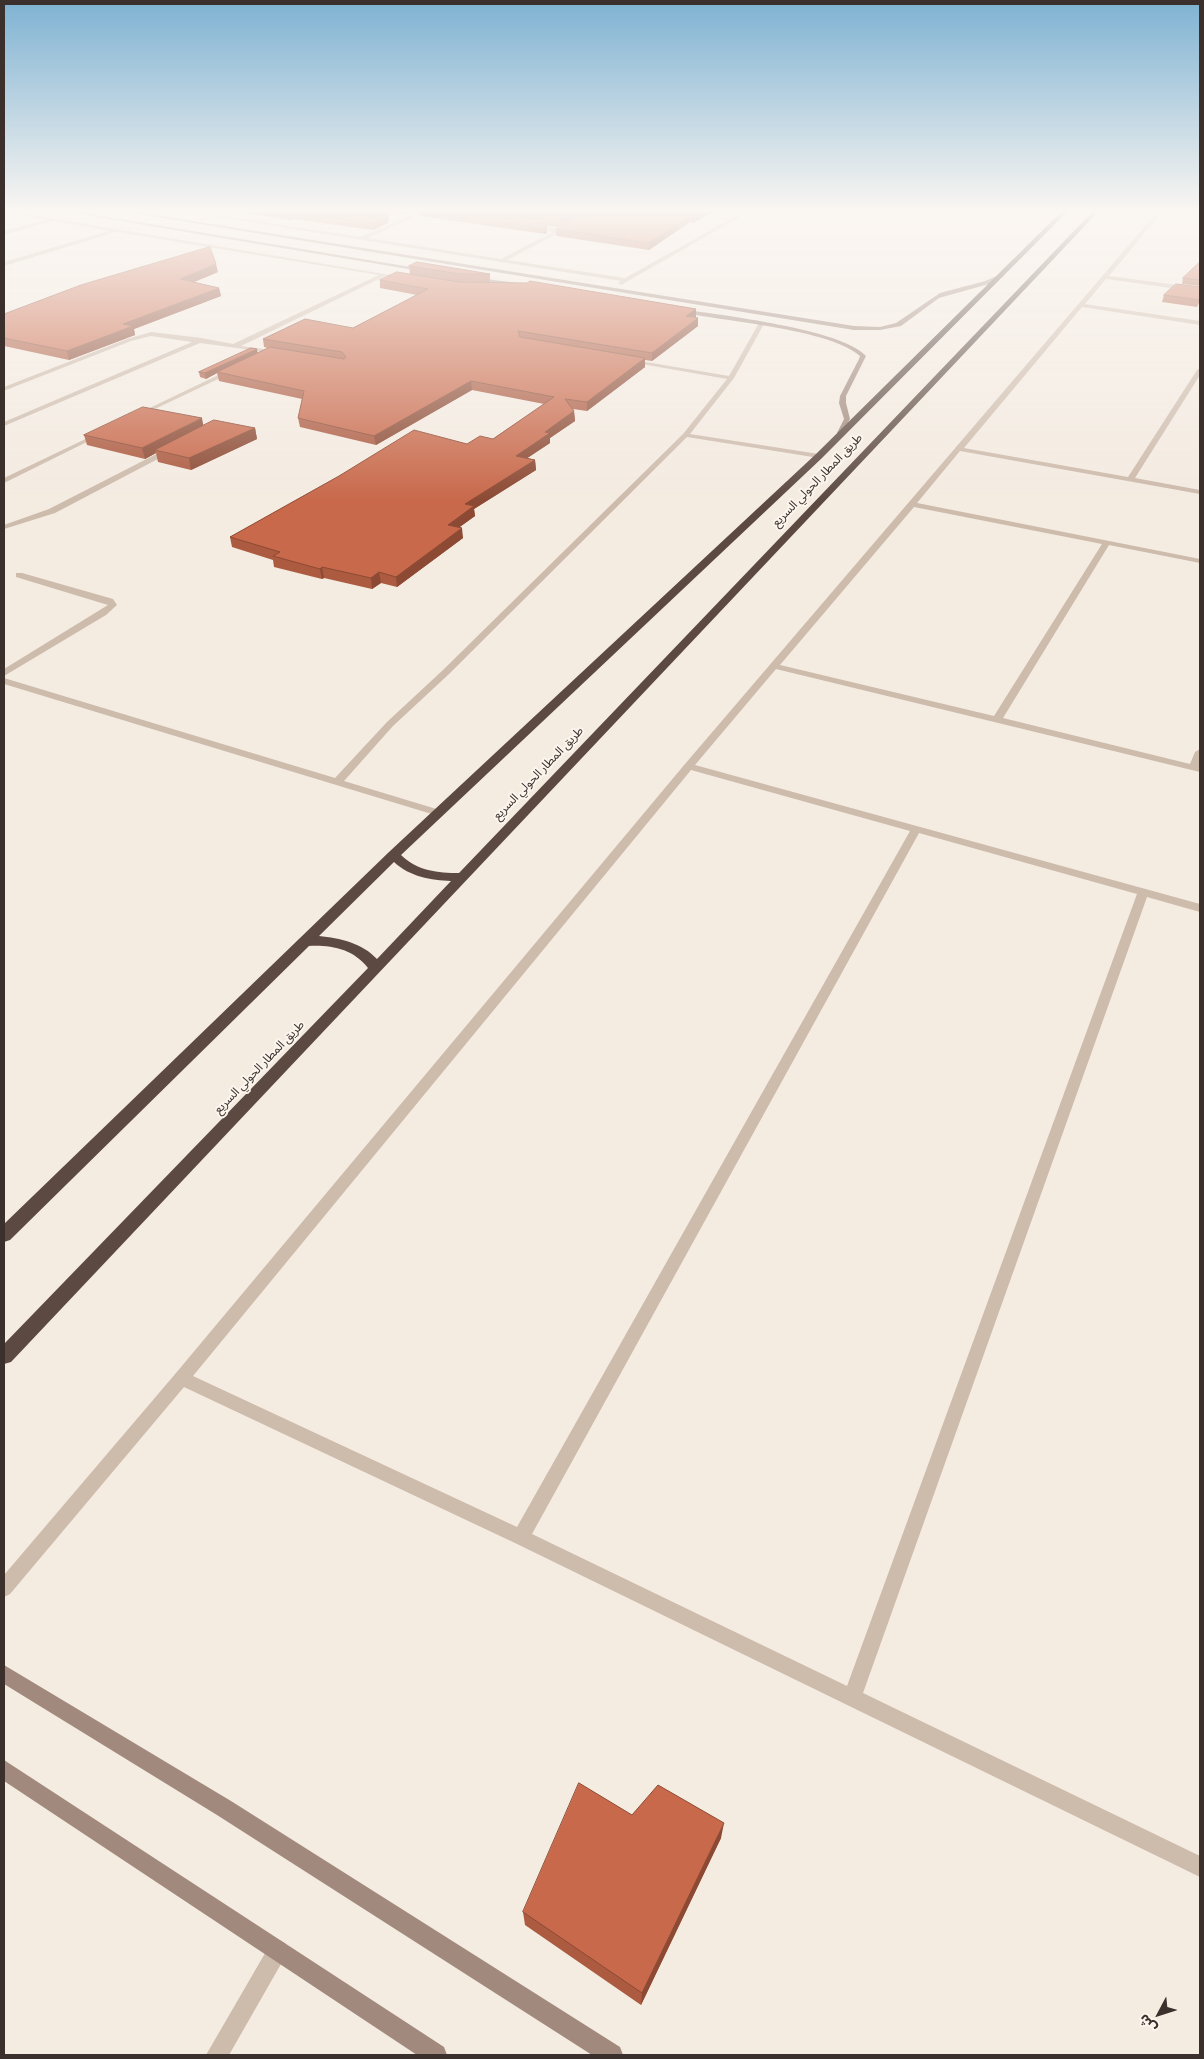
<!DOCTYPE html>
<meta charset="utf-8">
<style>
body{margin:0}
#map{position:relative;width:1204px;height:2059px;overflow:hidden;background:#f4ebe1;font-family:Commissioner,"Noto Sans Arabic",sans-serif}
canvas{display:block}
.frame{position:absolute;inset:0;border:5px solid #3b302b;pointer-events:none}
.north{position:absolute;left:1134px;top:1989px;width:50px;height:50px;-webkit-text-stroke:4px #fbf5ee;paint-order:stroke;rotate:230deg;font-size:14px;font-weight:700;line-height:20px;text-align:center;color:#3b302b}
.north::after{content:'';display:block;margin:auto;width:18px;height:22px;background:#3b302b;clip-path:polygon(50% 0,100% 100%,50% 72%,0 100%)}
</style>
<div id="map">
<canvas width="1204" height="2059"></canvas>
<div class="frame"></div>
<div class="north">ش</div>
</div>
<script>
const c = document.querySelector('canvas').getContext('2d');
c.lineJoin = 'round';
function paint(path, color) { c.fillStyle = color; c.fill(path, 'evenodd'); }
function strokePath(path, color, width, dash) { c.strokeStyle = color; c.lineWidth = width; c.lineCap = dash ? 'butt' : 'round'; c.setLineDash(dash || []); c.stroke(path); }
function drawText(font, color, halo, rows, align = 'center') {
  c.font = font + ' Commissioner,"Noto Sans Arabic",sans-serif'; c.lineWidth = 4; c.setLineDash([]); c.textBaseline = 'middle'; c.strokeStyle = halo; c.fillStyle = color; for (const [text, x, y, turn = 0] of rows) {
    c.save(); c.translate(x, y); c.rotate((+turn || 0) * Math.PI / 180); c.textAlign = isNaN(turn) ? turn : align; if (halo) c.strokeText(text, 0, 0); c.fillText(text, 0, 0); c.restore();
  }
}
const street = new Path2D(`
 M 4,212 L 15,212 L 408,278 L 405,280 L 385,276 L 241,346 L 279,351 L 281,354 L 200,343 L 4,426 L 4,422 L 192,342 L 151,336 L 131,341 L 6,390 L 4,391 L 4,387 L 127,339 L 151,332 L 202,338 L 233,344 L 379,275 L 116,232 L 4,266 L 4,262 L 109,231 L 52,221 L 4,235 L 4,231 L 45,220 Z
 M 186,212 L 198,212 L 361,237 L 418,212 L 424,212 L 368,238 L 501,259 L 553,232 L 528,227 L 528,225 L 560,228 L 563,230 L 561,232 L 507,260 L 625,278 L 743,212 L 749,212 L 621,285 L 618,283 L 621,281 Z
 M 1157,212 L 1162,212 L 1109,276 L 1200,288 L 1200,292 L 1106,279 L 1085,304 L 1200,321 L 1200,325 L 1082,307 L 964,448 L 1128,477 L 1197,370 L 1200,368 L 1200,375 L 1135,478 L 1200,490 L 1200,494 L 960,451 L 917,503 L 1200,559 L 1200,563 L 1109,545 L 1003,718 L 1190,764 L 1195,752 L 1200,749 L 1200,772 L 776,669 L 695,765 L 1200,904 L 1200,912 L 1147,897 L 863,1693 L 1200,1856 L 1200,1877 L 515,1543 L 184,1387 L 10,1594 L 4,1597 L 4,1575 L 176,1373 L 685,764 ZM 914,507 L 1102,544 L 994,716 L 780,665 ZM 691,770 L 910,831 L 517,1527 L 193,1376 ZM 919,833 L 1137,894 L 847,1686 L 532,1534 Z
 M 759,323 L 764,324 L 734,378 L 690,434 L 819,454 L 823,456 L 819,458 L 687,437 L 449,674 L 393,726 L 344,781 L 443,811 L 444,813 L 443,815 L 435,815 L 4,684 L 4,678 L 335,778 L 387,722 L 443,670 L 683,434 L 727,379 L 630,362 L 628,361 L 628,359 L 729,376 Z
 M 233,368 L 235,369 L 235,371 L 138,417 L 133,416 Z
 M 98,433 L 103,434 L 4,483 L 4,478 Z
 M 168,448 L 175,450 L 55,513 L 4,529 L 4,525 L 49,509 Z
 M 16,573 L 22,573 L 113,599 L 117,605 L 106,615 L 4,676 L 4,669 L 108,605 L 16,577 Z
 M 278,1939 L 285,1943 L 289,1950 L 229,2055 L 206,2055 L 271,1943 Z`);
const secondary = new Path2D(`
 M 66,212 L 78,212 L 429,270 L 426,272 Z
 M 125,212 L 137,212 L 854,326 L 880,327 L 896,323 L 940,293 L 985,281 L 999,275 L 1004,276 L 989,284 L 939,298 L 901,326 L 880,330 L 854,330 Z
 M 471,277 L 518,283 L 521,285 L 518,287 L 473,280 Z
 M 681,309 C 720,315 842,329 866,356 L 846,396 L 846,403 L 850,419 L 842,434 L 837,433 L 844,419 L 839,403 L 840,396 L 859,359 L 860,356 C 831,329 721,321 679,312 Z
 M 4,1665 L 231,1801 L 620,2047 L 623,2055 L 592,2055 L 217,1815 L 4,1684 Z
 M 4,1760 L 444,2047 L 447,2055 L 417,2055 L 4,1781 Z`);
const highway = new Path2D(`
 M 1061,212 L 1067,212 L 822,458 L 401,855 C 417,871 438,873 459,873 L 1092,212 L 1098,212 L 11,1362 L 4,1364 L 4,1344 L 368,968 C 353,949 332,945 309,946 L 10,1240 L 4,1242 L 4,1224 L 389,852 L 816,454 ZM 394,862 C 410,877 431,880 451,881 L 377,959 C 362,943 340,938 319,936 Z`);
const wall = new Path2D(`
 M 239,212 L 389,212 L 388,223 L 373,230 L 293,219 L 290,220 Z
 M 394,212 L 413,212 L 408,214 Z
 M 420,212 L 587,212 L 558,227 L 485,216 L 547,226 L 547,233 L 545,234 L 420,216 Z
 M 713,212 L 693,223 L 690,222 L 649,250 L 556,236 L 556,229 Z
 M 1200,262 L 1200,286 L 1182,284 L 1183,278 Z
 M 409,266 L 490,274 L 490,282 L 696,317 L 698,326 L 652,361 L 645,360 L 645,367 L 587,411 L 573,409 L 574,411 L 575,421 L 550,438 L 550,443 L 527,458 L 535,460 L 536,470 L 474,509 L 475,516 L 459,527 L 463,538 L 397,587 L 381,583 L 372,589 L 324,578 L 322,579 L 274,567 L 273,560 L 232,547 L 230,537 L 467,444 L 493,439 L 544,404 L 472,390 L 376,445 L 300,427 L 298,418 L 302,399 L 219,381 L 217,373 L 206,379 L 200,377 L 199,372 L 258,353 L 268,348 L 264,347 L 263,339 L 353,328 L 417,295 L 380,288 L 380,280 L 410,274 Z
 M 218,272 L 194,282 L 219,288 L 221,296 L 134,329 L 135,335 L 69,360 L 4,346 L 4,314 Z
 M 1200,287 L 1200,301 L 1197,307 L 1162,302 L 1164,295 Z
 M 204,425 L 255,428 L 257,439 L 191,470 L 158,462 L 156,453 L 145,459 L 87,445 L 84,435 Z
 M 632,1815 L 721,1838 L 641,2005 L 525,1925 L 523,1912 Z`);
const shadedWall = new Path2D(`
 M 292,212 L 293,219 L 290,220 L 289,213 Z
 M 388,212 L 389,212 L 388,223 L 373,230 L 372,223 Z
 M 574,212 L 587,212 L 558,227 L 558,221 Z
 M 701,212 L 713,212 L 693,223 L 693,216 Z
 M 690,216 L 690,222 L 649,250 L 649,243 Z
 M 547,226 L 547,233 L 545,234 L 544,228 Z
 M 216,264 L 218,272 L 182,287 L 180,279 Z
 M 219,288 L 221,296 L 134,329 L 135,335 L 69,360 L 67,351 L 123,324 Z
 M 696,309 L 696,317 L 686,316 Z
 M 698,318 L 698,326 L 652,361 L 652,353 Z
 M 257,349 L 258,354 L 217,372 L 217,373 L 206,379 L 205,373 Z
 M 645,358 L 645,367 L 587,411 L 587,402 Z
 M 471,381 L 472,390 L 376,445 L 374,436 Z
 M 574,411 L 575,421 L 550,438 L 550,443 L 517,465 L 516,456 L 545,432 Z
 M 202,418 L 204,429 L 155,450 L 156,453 L 145,459 L 142,448 Z
 M 255,428 L 257,439 L 191,470 L 189,458 Z
 M 535,460 L 536,470 L 474,509 L 475,516 L 449,535 L 448,525 L 465,504 Z
 M 462,528 L 463,538 L 397,587 L 396,577 Z
 M 322,567 L 324,578 L 322,579 L 320,569 Z
 M 379,572 L 381,583 L 372,589 L 371,578 Z
 M 724,1823 L 721,1838 L 641,2005 L 642,1993 Z`);
const building = new Path2D(`
 M 280,212 L 388,212 L 387,217 L 372,223 L 292,212 L 289,213 Z
 M 437,212 L 458,212 L 547,226 L 544,228 Z
 M 499,212 L 574,212 L 558,221 Z
 M 589,212 L 701,212 L 693,216 L 690,216 L 649,243 L 556,229 Z
 M 210,247 L 216,264 L 180,279 L 219,288 L 123,324 L 133,326 L 67,351 L 4,338 L 4,314 L 81,285 Z
 M 417,262 L 490,274 L 460,274 L 409,266 Z
 M 1200,262 L 1200,280 L 1183,278 Z
 M 397,272 L 459,282 L 527,283 L 530,281 L 696,309 L 686,316 L 698,318 L 652,353 L 518,331 L 520,337 L 645,358 L 587,402 L 565,399 L 574,411 L 545,432 L 550,433 L 516,456 L 535,460 L 465,504 L 474,506 L 448,525 L 462,528 L 396,577 L 379,572 L 371,578 L 322,567 L 320,569 L 273,556 L 280,552 L 230,537 L 339,476 L 414,430 L 467,444 L 480,436 L 493,439 L 554,397 L 471,381 L 374,436 L 298,418 L 304,391 L 217,372 L 270,347 L 344,359 L 346,357 L 342,352 L 263,339 L 305,319 L 353,328 L 428,289 L 380,280 Z
 M 1176,284 L 1200,287 L 1200,298 L 1199,300 L 1164,295 Z
 M 251,348 L 257,349 L 205,373 L 199,372 Z
 M 143,407 L 202,418 L 142,448 L 84,435 Z
 M 214,420 L 255,428 L 189,458 L 155,450 Z
 M 579,1783 L 632,1815 L 658,1785 L 724,1823 L 642,1993 L 523,1912 Z`);
const streetNames = [
 ["طريق المطار الحولي السريع",817,480,-46],
 ["طريق المطار الحولي السريع",538,773,-46],
 ["طريق المطار الحولي السريع",259,1067,-46]
];
paint(street, '#cdbbac');
paint(secondary, '#a18a7d');
paint(highway, '#5c4a42');
paint(wall, '#ac5a40');
paint(shadedWall, '#8c4a34');
paint(building, '#c8694b');
strokePath(building, '#8c4a34', 1);
const sky = c.createLinearGradient(0, 0, 0, 500);
sky.addColorStop(0, '#7eb2d2');
sky.addColorStop(0.42, '#faf6f2');
sky.addColorStop(1, '#faf6f200');
c.fillStyle = sky;
c.fillRect(0, 0, 1204, 500);
drawText('12px', '#3b302b', '#fbf5ee', streetNames);
</script>
